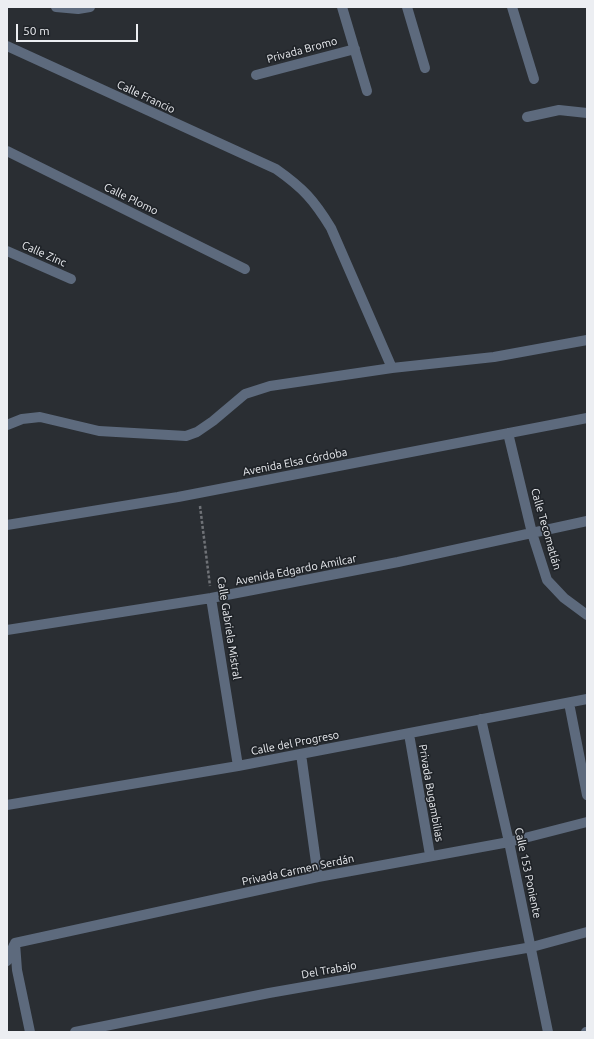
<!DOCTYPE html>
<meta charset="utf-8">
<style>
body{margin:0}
#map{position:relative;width:594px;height:1039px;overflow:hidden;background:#2a2e33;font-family:Ubuntu,sans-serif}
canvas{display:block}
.frame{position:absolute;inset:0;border:8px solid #eceef2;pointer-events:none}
.scale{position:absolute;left:16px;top:24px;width:122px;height:18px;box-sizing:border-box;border:2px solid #eceef2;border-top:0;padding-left:5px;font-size:12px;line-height:14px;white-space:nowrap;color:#eceef2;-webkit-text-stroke:3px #202429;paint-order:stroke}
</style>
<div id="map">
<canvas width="594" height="1039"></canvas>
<div class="frame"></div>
<div class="scale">50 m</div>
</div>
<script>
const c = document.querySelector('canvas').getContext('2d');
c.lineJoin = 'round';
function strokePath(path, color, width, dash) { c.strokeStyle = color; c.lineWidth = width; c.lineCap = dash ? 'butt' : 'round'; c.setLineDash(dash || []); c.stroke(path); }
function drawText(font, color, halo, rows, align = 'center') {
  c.font = font + ' Ubuntu,sans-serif'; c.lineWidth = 3.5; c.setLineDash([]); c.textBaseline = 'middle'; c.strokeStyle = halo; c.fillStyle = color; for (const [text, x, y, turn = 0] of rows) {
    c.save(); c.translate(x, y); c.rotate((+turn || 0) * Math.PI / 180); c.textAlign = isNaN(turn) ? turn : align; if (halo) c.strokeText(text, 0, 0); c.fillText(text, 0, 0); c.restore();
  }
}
const path = new Path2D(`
 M 200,506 L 210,586`);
const minor = new Path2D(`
 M 56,7 L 78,9 L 90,7
 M 342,7 L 367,91
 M 407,7 L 425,68
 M 512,7 L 534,79
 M 7,46 L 276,169 C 303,188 314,200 331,228 L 392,368
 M 256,75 L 355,49
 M 527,117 L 559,110 L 587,113
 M 7,151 L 245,269
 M 7,251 L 71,279
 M 7,425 L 22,419 L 40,417 L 99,431 L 186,436 L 197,432 L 213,421 L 245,394 L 270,386 L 392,368 L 494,357 L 587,340
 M 508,433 L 532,533 L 547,580 L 564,598 L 587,615
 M 7,525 L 178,497 L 587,418
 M 211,598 L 238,766
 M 7,630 L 211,598 L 398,562 L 587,521
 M 569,703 L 587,795
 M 481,719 L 509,842 L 548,1032
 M 409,734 L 430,855
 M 301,754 L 318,877
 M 7,805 L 238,766 L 587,699
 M 15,943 L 318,877 L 509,842 L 587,822
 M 15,943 L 17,970 L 30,1032
 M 7,961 L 14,945
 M 75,1032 L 269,993 L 532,947 L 587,932
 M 586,1032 L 587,1032`);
const streetNames = [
 ["Privada Bromo",302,50,-15],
 ["Calle Francio",146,97,25],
 ["Calle Plomo",131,199,26],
 ["Calle Zinc",44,254,24],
 ["Avenida Elsa Córdoba",295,462,-11],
 ["Calle Tecomatlán",546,529,74],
 ["Avenida Edgardo Amilcar",296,570,-11],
 ["Calle Gabriela Mistral",229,628,81],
 ["Calle del Progreso",295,743,-11],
 ["Privada Bugambilias",431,793,80],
 ["Privada Carmen Serdán",298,870,-12],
 ["Calle 153 Poniente",528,873,78],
 ["Del Trabajo",329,970,-10]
];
strokePath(path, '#6f7277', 2.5, [3, 2]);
strokePath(minor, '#5d6a7d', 10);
drawText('11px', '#eceef2', '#202429', streetNames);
</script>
